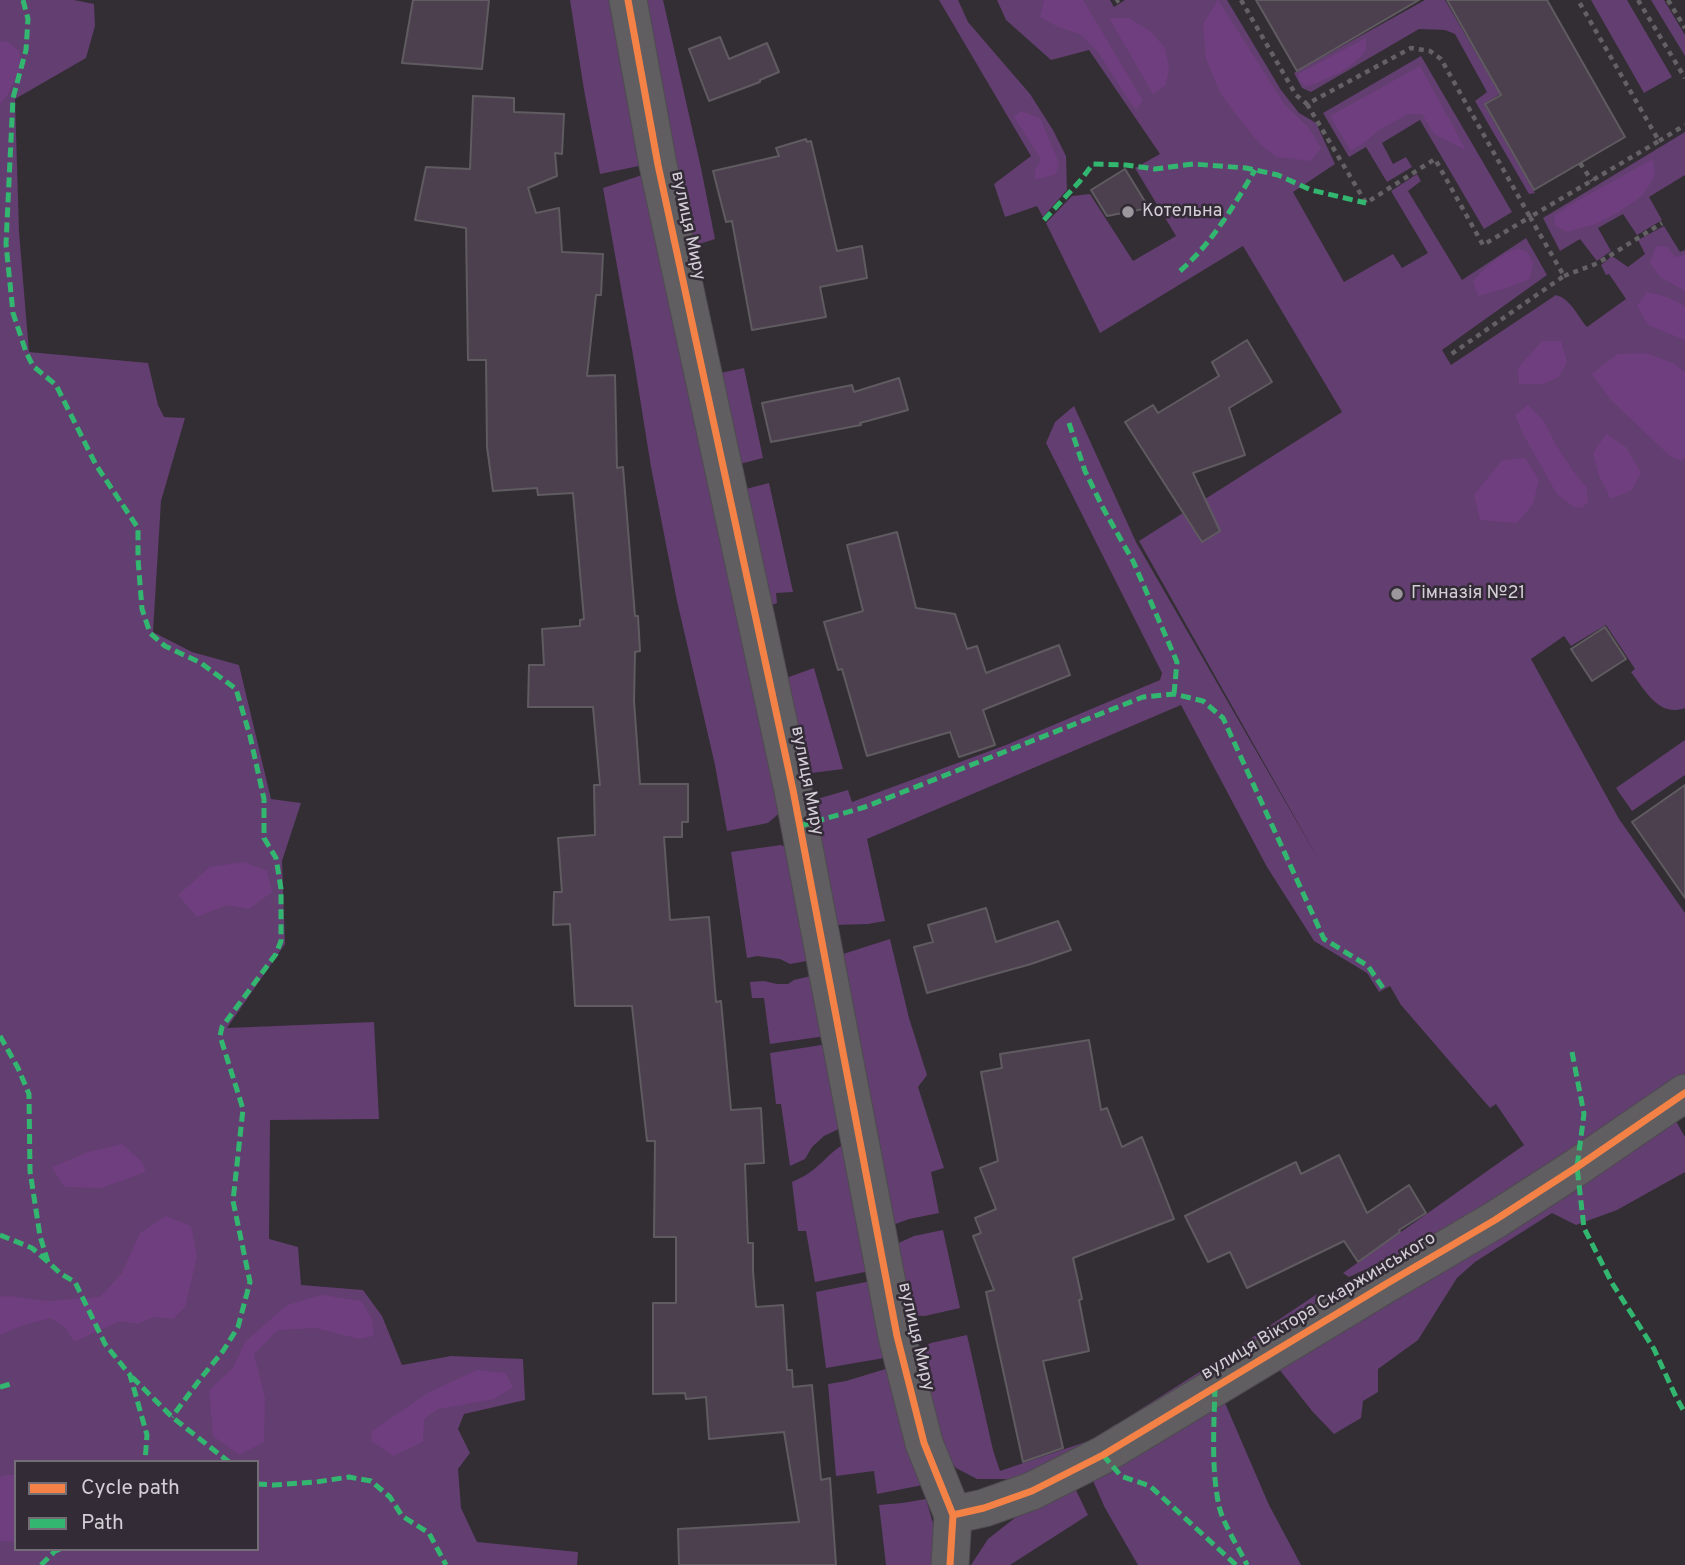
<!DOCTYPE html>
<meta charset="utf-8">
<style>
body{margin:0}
#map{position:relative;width:1685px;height:1565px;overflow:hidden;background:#322e33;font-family:Overpass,sans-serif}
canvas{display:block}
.legend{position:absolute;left:14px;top:1460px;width:245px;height:91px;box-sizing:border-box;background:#332b36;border:2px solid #736d76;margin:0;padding:9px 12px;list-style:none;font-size:21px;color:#d4cfd6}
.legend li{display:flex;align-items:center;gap:14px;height:35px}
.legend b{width:35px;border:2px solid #736d76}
</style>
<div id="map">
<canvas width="1685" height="1565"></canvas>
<ul class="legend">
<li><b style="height:9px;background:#f48246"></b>Cycle path</li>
<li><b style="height:9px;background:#33b770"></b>Path</li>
</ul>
</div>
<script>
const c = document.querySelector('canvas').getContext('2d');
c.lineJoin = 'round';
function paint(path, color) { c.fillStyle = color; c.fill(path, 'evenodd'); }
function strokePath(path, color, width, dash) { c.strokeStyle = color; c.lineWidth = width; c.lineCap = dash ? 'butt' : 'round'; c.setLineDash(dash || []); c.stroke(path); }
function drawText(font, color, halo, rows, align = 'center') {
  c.font = font + ' Overpass,sans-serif'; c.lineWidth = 5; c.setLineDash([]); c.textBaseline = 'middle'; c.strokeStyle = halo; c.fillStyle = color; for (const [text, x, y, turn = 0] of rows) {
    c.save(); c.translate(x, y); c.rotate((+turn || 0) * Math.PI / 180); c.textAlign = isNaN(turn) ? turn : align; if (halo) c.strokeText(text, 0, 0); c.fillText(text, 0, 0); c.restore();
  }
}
const green = new Path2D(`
 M 0,0 L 74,0 L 94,4 L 95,26 L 86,58 L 15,99 L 19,232 L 29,352 L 148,363 L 158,405 L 164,417 L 185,418 L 161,501 L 153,632 L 192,652 L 239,665 L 271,799 L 301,803 L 282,861 L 285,944 L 227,1028 L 374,1022 L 379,1119 L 270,1120 L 269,1239 L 298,1247 L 301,1285 L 363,1290 L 382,1316 L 402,1365 L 451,1356 L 523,1359 L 525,1400 L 464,1414 L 458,1429 L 470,1453 L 458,1469 L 461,1508 L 477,1542 L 578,1552 L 577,1565 L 0,1565 ZM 16,1462 L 257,1462 L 257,1549 L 16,1549 Z
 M 570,0 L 616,0 L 644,165 L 600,174 L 584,90 Z
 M 642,0 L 663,0 L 701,168 L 715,239 L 690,247 Z
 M 939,0 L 958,0 L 968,22 L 1030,94 L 1053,130 L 1066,156 L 1067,190 L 1043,217 L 1037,206 L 1005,217 L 994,184 L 1031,156 Z
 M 997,0 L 1110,0 L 1114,7 L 1125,0 L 1227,0 L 1281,90 L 1299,113 L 1316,123 L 1335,164 L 1293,192 L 1344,282 L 1393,254 L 1402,268 L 1428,253 L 1391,191 L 1417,174 L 1421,181 L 1408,191 L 1462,280 L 1526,238 L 1547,275 L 1442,350 L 1451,365 L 1556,295 C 1571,299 1578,317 1587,327 L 1626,299 L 1609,274 L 1606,275 L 1601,265 L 1612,256 L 1628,267 L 1645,254 L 1638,240 L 1664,226 L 1680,252 L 1685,250 L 1685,708 C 1659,718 1645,690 1631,672 L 1635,669 L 1606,625 L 1571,646 L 1564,636 L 1531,659 L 1619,819 L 1685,913 L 1685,1080 L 1379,1274 L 1371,1267 L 1349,1277 L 1343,1273 L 1524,1145 L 1496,1104 L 1490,1108 L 1401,1005 L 1390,986 L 1379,992 L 1367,973 L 1314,941 L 1267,867 L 1181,705 L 867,839 L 885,921 L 868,924 L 834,925 L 810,801 L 848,790 L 852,802 L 1006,745 L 1160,680 L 1162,673 L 1046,443 L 1055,422 L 1074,406 L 1136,542 L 1320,862 L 1139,541 L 1342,412 L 1243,246 L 1100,333 L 1046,223 L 1072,196 L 1090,194 L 1133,261 L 1176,236 L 1135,168 L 1160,154 L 1089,50 L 1051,60 L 1006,20 Z
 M 1425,0 L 1445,0 L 1500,94 L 1484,104 L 1535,193 L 1529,194 L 1475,101 L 1487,92 L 1455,34 L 1445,30 L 1419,29 L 1311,92 L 1302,88 L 1294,73 Z
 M 1591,0 L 1627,0 L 1672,77 L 1644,93 Z
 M 1651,0 L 1664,0 L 1685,35 L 1685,56 Z
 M 1421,56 L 1512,212 L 1484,229 L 1420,120 L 1382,143 L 1393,164 L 1406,157 L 1412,167 L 1387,182 L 1366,147 L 1349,157 L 1323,113 Z
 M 1685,132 L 1685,175 L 1649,197 L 1662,220 L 1637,235 L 1623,214 L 1598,228 L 1611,251 L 1597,261 L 1580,239 L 1560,251 L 1543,218 Z
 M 645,174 L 783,810 L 768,823 L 727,831 L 715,765 L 677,601 L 651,467 L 633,355 L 603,188 Z
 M 744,368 L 763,458 L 736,465 L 716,374 Z
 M 769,483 L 793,592 L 776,593 L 777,603 L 767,607 L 742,490 Z
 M 814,668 L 843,769 L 804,774 L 783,679 Z
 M 1685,740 L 1685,775 L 1632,811 L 1616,788 Z
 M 781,845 L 790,849 L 812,960 L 790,964 L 780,959 L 757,956 L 747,958 L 731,852 Z
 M 890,939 L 909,1018 L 927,1075 L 918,1087 L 944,1168 L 931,1172 L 939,1213 L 909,1219 L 890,1226 L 840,955 Z
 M 815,975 L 826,1036 L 770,1044 L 764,998 L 752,998 L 750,982 L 764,981 L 777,984 L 788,984 L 794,980 Z
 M 828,1044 L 843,1127 L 824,1136 L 812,1147 L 805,1159 L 790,1166 L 781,1104 L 776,1104 L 770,1053 Z
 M 1673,1116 L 1685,1137 L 1685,1172 L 1617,1210 L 1576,1225 L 1552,1213 L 1475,1262 L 1457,1278 L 1418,1340 L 1378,1369 L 1378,1392 L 1363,1401 L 1361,1418 L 1334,1434 L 1312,1411 L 1279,1369 L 1225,1403 L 1269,1505 L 1301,1565 L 1138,1565 L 1105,1508 L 1090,1474 Z
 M 846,1143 L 870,1271 L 815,1282 L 806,1231 L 798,1231 L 792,1182 C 800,1178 807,1175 813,1170 C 826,1160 831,1151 846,1143 Z
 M 943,1230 L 960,1308 L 925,1316 L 907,1315 L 894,1245 L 914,1236 Z
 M 871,1281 L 890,1357 L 826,1368 L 816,1292 Z
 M 1317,1294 L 1314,1306 L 1310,1315 L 1125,1426 L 1122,1421 L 1223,1357 Z
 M 967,1335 L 993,1450 L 1000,1471 L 1100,1437 L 1101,1434 L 1116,1424 L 1119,1430 L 1027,1479 L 977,1479 L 956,1468 L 946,1456 L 916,1350 L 931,1343 Z
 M 892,1367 L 923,1485 L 877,1494 L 874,1471 L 836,1476 L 828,1384 L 846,1381 Z
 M 1073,1484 L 1088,1515 L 1010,1565 L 971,1565 L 988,1539 L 1016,1517 Z
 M 926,1499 L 935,1530 L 936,1565 L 886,1565 L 879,1505 L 902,1503 Z`);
const forest = new Path2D(`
 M 1044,0 L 1083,0 L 1143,101 L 1136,109 L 1129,101 L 1098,52 L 1080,34 L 1058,27 L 1040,17 Z
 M 1218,0 L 1285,105 L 1309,128 L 1321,148 L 1311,161 L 1276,157 L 1260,144 L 1240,120 L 1220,92 L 1206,59 L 1203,24 Z
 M 1109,18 L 1129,18 L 1150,31 L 1165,48 L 1169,67 L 1166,85 L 1153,94 Z
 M 1366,38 L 1366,50 C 1350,71 1330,77 1306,87 L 1299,80 L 1298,74 Z
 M 7,41 L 20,52 L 21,70 L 6,97 L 0,104 L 0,42 Z
 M 1420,66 L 1466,150 L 1434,134 L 1422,114 L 1408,114 L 1379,130 L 1365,142 L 1351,151 L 1330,116 Z
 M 1020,111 L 1040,118 L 1059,163 L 1056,174 L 1035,180 L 1035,170 L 1041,159 L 1014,117 Z
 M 1653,159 L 1655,176 L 1643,195 L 1619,212 L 1596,224 L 1568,232 L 1555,226 L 1554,216 L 1568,206 Z
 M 1656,246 L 1668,247 L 1675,257 L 1685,255 L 1685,291 L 1660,277 L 1650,263 Z
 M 1518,248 L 1528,253 L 1533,263 L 1530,279 L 1507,288 L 1478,296 L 1473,281 C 1487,266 1499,255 1518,248 Z
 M 1647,292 C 1660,295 1674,298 1685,307 L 1685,340 L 1648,325 L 1637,306 Z
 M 1542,341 L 1561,341 L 1567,362 L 1559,377 L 1543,384 L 1519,384 L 1518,368 Z
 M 1646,353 L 1673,363 L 1685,372 L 1685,458 L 1681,461 L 1670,456 L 1611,400 L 1592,374 L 1617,354 Z
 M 1528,405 L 1544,421 L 1556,445 L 1573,471 L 1587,488 L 1588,502 L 1582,508 L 1574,507 L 1557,494 L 1524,436 L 1515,415 Z
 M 1606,434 L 1626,447 L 1641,473 L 1632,490 L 1611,499 L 1599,476 L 1593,453 Z
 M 1525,458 L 1539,480 L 1533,504 L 1517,523 L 1480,520 L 1474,495 L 1502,460 Z
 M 244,862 L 267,871 L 272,892 L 249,909 L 227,905 L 197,917 L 178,895 L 210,867 Z
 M 122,1144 L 142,1162 L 146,1172 L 101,1188 L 64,1187 L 52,1167 L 88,1152 Z
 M 166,1216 L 191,1226 L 197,1257 L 185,1307 L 173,1319 L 154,1317 L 138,1324 L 120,1321 L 74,1342 L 65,1327 L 50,1318 L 19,1327 L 0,1335 L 0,1297 L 8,1296 L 48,1301 L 100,1297 L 122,1273 L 140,1233 Z
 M 322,1295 L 361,1301 L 372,1319 L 374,1336 L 359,1339 L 315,1328 L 278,1330 L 254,1354 L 265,1398 L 264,1442 L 239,1455 L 213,1436 L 209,1390 L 233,1368 L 245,1342 L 287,1305 Z
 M 477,1370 L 505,1373 L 513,1387 L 494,1399 L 438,1409 L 424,1419 L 423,1442 L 393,1456 L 371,1441 L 372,1431 L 429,1392 Z
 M 4,1475 L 16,1475 L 16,1542 L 0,1541 L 0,1477 Z`);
const building = new Path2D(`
 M 413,0 L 489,0 L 482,69 L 402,63 Z
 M 1256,0 L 1419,0 L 1297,71 Z
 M 1447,0 L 1547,0 L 1625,137 L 1534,190 L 1485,104 L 1501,95 Z
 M 720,37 L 729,59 L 767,43 L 779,72 L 760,80 L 760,82 L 709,101 L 689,49 Z
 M 473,96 L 514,98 L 514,112 L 564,114 L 562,154 L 555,153 L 557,176 L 528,188 L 536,213 L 559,208 L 562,252 L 603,254 L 601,295 L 596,295 L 587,376 L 615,375 L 617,468 L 623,467 L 635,616 L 638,616 L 640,651 L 635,652 L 634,701 L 640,784 L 688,784 L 688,822 L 682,822 L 682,837 L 664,837 L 670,920 L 709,917 L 716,1002 L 721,1001 L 731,1110 L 761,1108 L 764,1163 L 745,1164 L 748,1243 L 753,1243 L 753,1271 L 756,1307 L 783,1305 L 787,1370 L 792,1370 L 793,1387 L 812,1385 L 821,1480 L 830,1478 L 836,1565 L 679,1565 L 678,1529 L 799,1522 L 784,1432 L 709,1439 L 706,1397 L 686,1399 L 685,1393 L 653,1394 L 653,1303 L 676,1303 L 676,1237 L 654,1237 L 655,1141 L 647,1141 L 632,1006 L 575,1006 L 570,924 L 553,925 L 554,892 L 562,892 L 558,838 L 595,835 L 594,785 L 600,785 L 593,707 L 528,707 L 529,665 L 544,665 L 542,629 L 580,626 L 580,620 L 584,619 L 573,493 L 538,495 L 537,488 L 493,491 L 487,447 L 486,360 L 468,360 L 466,228 L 415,220 L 426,167 L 470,169 Z
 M 806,139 L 807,142 L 811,141 L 837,251 L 862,246 L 867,278 L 820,287 L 826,317 L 752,330 L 732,221 L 726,222 L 713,171 L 779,156 L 776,148 Z
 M 1125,169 L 1149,208 L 1107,216 L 1091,190 Z
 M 1247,340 L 1272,382 L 1229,408 L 1245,455 L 1193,473 L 1220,531 L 1202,542 L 1125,422 L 1153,405 L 1158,413 L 1219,376 L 1212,362 Z
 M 899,378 L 908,410 L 860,423 L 861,425 L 771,442 L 762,403 L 852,385 L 854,392 Z
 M 897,532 L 916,608 L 955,614 L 967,649 L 977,646 L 986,673 L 1059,645 L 1070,675 L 983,710 L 995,745 L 959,757 L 950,732 L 867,756 L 842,669 L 838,670 L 824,622 L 863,611 L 847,545 Z
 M 1605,627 L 1626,659 L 1592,681 L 1571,649 Z
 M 1685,785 L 1685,898 L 1632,822 Z
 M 986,908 L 996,942 L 1058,921 L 1071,950 L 1031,964 L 927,993 L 914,947 L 933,942 L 928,925 Z
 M 1089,1040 L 1101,1110 L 1107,1108 L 1122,1147 L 1142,1137 L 1174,1219 L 1073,1258 L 1082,1299 L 1079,1300 L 1089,1351 L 1043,1361 L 1063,1448 L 1023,1462 L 986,1292 L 994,1290 L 973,1236 L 981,1233 L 975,1218 L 996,1209 L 980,1168 L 998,1161 L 981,1072 L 1002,1068 L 1000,1054 Z
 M 1339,1155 L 1367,1213 L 1409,1185 L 1426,1213 L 1399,1230 L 1400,1232 L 1358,1262 L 1344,1241 L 1247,1288 L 1230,1252 L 1208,1262 L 1185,1216 L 1296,1162 L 1301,1174 Z`);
const path = new Path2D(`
 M 1241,0 L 1296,95 L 1307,104 L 1411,48 L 1430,51 L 1441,59 L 1530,217 L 1659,141 L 1578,0
 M 1638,0 L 1685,78
 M 1668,0 L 1685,28
 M 1116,2 L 1119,0
 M 1307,104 L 1366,203 L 1435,159 L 1483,245 L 1530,217 L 1564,276 L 1450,355
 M 1659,141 L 1685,125
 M 1580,163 L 1592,181
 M 1564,276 L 1598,263 L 1662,223`);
const street = new Path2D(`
 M 628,0 L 658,165 L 793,790 L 897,1336 L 924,1443 L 953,1515 L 950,1565
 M 953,1515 L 984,1508 L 1032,1491 L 1103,1455 L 1386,1284 L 1495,1220 L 1577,1167 L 1685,1093`);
const quiet = new Path2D(`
 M 23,0 L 28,19 L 26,50 L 13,98 L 6,244 L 13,313 L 26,352 L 33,366 L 56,385 L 96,465 L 138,528 L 138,559 L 142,609 L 150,633 L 165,646 L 201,663 L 236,689 L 250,736 L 264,799 L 264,838 L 276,858 L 281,889 L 281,941 L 276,954 L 222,1027 L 220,1036 L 243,1109 L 233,1201 L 250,1282 L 238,1327 L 223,1351 L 201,1378 L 172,1417
 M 1044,220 L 1080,181 L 1093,164 L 1126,165 L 1155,169 L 1193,164 L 1246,168 L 1278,175 L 1311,190 L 1366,203
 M 1180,271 C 1212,243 1233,207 1255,170
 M 1069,423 L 1085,471 L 1103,508 L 1133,561 L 1177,662 L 1174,694
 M 800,826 L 865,807 L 1143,697 L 1174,694 L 1203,701 L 1223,718 L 1324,939 L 1368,966 L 1385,991
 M 0,1036 L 18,1068 L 29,1094 L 30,1171 L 40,1236 L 48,1262 L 61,1274 L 75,1282 L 105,1344 L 130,1375 L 147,1435 L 145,1462
 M 1572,1052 L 1584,1114 L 1577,1167 L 1584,1228 L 1612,1283 L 1654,1349 L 1676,1397 L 1685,1413
 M 0,1235 L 32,1248 L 48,1262
 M 132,1377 L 172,1417 L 229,1462
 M 0,1387 L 14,1383
 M 1215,1387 C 1214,1425 1211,1469 1219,1506 C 1223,1524 1239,1548 1247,1565
 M 1103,1455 L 1121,1476 L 1150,1486 L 1236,1565
 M 257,1484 L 274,1485 L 316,1482 L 349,1477 L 371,1481 L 390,1497 L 402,1516 L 429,1533 L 446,1565
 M 41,1565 L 55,1551 L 60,1549`);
const cycleway = new Path2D(`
 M 628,0 L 658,165 L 793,790 L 897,1336 L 924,1443 L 953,1515 L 950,1565
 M 953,1515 L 984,1508 L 1032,1491 L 1103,1455 L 1386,1284 L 1495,1220 L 1577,1167 L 1685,1093`);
const markers = [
 [1128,212,7,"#9b979d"],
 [1397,594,7,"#9b979d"]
];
const poiNames = [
 ["Котельна",1142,212],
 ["Гімназія №21",1411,594]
];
const streetNames = [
 ["вулиця Миру",687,226,78],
 ["вулиця Миру",806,781,79],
 ["вулиця Віктора Скаржинського",1319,1307,-31],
 ["вулиця Миру",915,1337,77]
];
paint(green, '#633e70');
paint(forest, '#6f3e7e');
paint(building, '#4c404f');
strokePath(building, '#5f5b60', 2);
strokePath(street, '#4e4c50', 39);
strokePath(path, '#636164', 4.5, [5, 5]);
strokePath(street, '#605e61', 37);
strokePath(quiet, '#33b770', 5, [10, 5]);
strokePath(cycleway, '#f48246', 7);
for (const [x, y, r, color] of markers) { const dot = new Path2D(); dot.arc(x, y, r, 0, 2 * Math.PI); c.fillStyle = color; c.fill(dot); strokePath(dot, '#332b36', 2.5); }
drawText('18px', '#d4cfd6', '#332b36', poiNames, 'left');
drawText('18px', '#d4cfd6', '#332b36', streetNames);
</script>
